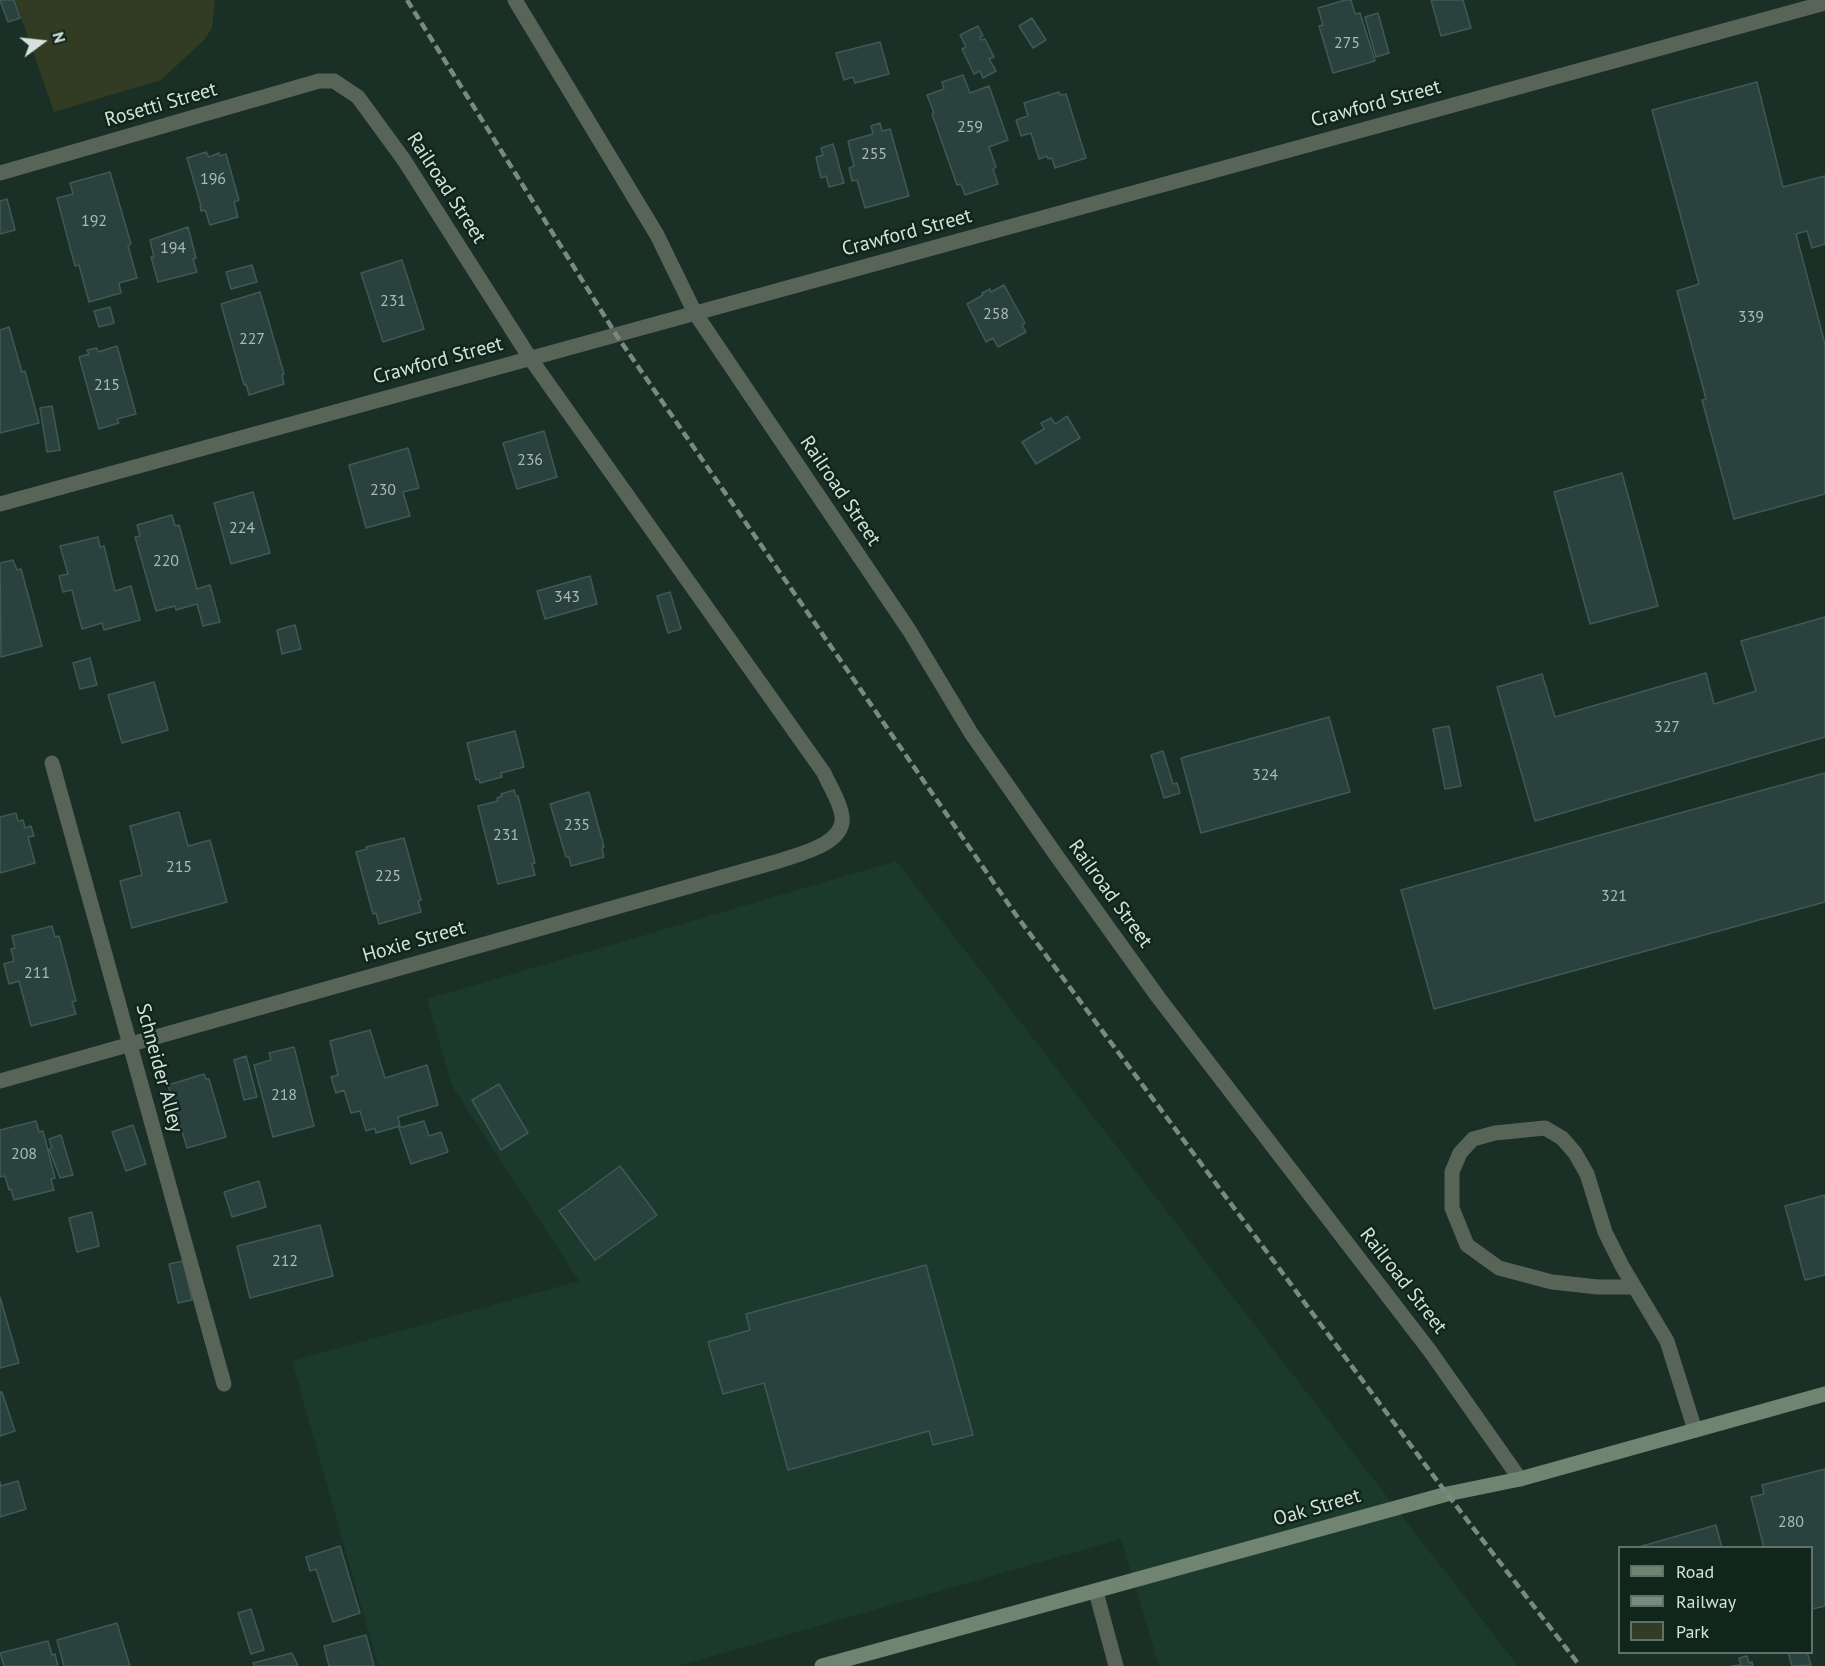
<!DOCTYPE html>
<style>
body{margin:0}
#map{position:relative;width:1825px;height:1666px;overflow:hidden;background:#1a2f26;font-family:"PT Sans",sans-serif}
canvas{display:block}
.legend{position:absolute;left:1618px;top:1546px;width:195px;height:108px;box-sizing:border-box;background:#10251c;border:2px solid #5f7168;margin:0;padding:8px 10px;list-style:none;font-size:18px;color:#d5e2db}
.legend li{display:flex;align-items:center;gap:12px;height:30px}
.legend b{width:30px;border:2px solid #5f7168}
.north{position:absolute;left:12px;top:12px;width:60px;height:60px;-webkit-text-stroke:4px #10251c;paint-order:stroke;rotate:75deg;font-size:16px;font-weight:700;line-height:24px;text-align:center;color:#d5e2db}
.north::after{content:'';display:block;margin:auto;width:21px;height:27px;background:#d5e2db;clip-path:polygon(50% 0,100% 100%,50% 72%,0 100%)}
</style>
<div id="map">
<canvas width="1825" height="1666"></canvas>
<ul class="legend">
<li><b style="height:8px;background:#718471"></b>Road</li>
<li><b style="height:8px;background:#798a82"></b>Railway</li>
<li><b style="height:16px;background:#323c22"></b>Park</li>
</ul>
<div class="north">N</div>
</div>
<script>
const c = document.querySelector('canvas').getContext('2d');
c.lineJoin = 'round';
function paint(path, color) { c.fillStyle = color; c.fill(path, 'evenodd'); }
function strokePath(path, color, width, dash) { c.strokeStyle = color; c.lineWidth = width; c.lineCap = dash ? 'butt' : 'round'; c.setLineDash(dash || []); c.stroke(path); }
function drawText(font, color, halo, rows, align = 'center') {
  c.font = font + ' "PT Sans",sans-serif'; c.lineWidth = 5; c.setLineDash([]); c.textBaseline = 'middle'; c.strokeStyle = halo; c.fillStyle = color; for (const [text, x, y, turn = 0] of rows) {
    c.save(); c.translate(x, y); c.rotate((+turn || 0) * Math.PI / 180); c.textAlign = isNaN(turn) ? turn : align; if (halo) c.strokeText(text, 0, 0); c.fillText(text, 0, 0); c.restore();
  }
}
const built = new Path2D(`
 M 896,861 L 1518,1666 L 1159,1666 L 1121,1539 L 679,1666 L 378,1666 L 292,1361 L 579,1281 L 452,1086 L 427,999 Z`);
const green = new Path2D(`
 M 15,0 L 215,0 L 212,28 L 205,39 L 161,80 L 54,112 Z`);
const building = new Path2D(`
 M 0,0 L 14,0 L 20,18 L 8,22 Z
 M 1345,0 L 1351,0 L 1355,14 L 1360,13 L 1375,61 L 1333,73 L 1319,26 L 1323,25 L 1318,8 Z
 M 1431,0 L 1463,0 L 1471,28 L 1441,36 Z
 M 1378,13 L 1389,53 L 1376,57 L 1365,17 Z
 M 1032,18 L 1046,40 L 1033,48 L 1019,26 Z
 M 978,26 L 983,36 L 980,37 L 981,40 L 985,39 L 994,57 L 989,59 L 996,71 L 983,78 L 980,71 L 974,74 L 962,49 L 966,47 L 960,35 Z
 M 880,42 L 889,74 L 855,83 L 853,77 L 844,80 L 836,53 Z
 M 963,75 L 970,93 L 989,86 L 1008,140 L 989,147 L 996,167 L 993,169 L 998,184 L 965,195 L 961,184 L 957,185 L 932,114 L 934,113 L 927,95 L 944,89 L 942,82 Z
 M 1757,82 L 1783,187 L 1825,176 L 1825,244 L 1812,248 L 1807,231 L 1796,234 L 1825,344 L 1825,494 L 1734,519 L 1702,400 L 1706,399 L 1677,291 L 1699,284 L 1652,110 Z
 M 1059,92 L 1060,95 L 1066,94 L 1086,158 L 1055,168 L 1052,158 L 1048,159 L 1047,156 L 1039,159 L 1031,133 L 1021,136 L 1016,120 L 1028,116 L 1024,103 Z
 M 880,123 L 882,131 L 890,129 L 909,196 L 865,208 L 857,180 L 852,181 L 849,168 L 854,166 L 848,141 L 873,134 L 871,126 Z
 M 833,144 L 844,183 L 829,187 L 826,176 L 821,178 L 816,157 L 823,155 L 821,148 Z
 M 206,152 L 209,157 L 219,153 L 220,156 L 226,154 L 239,200 L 234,202 L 238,217 L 210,225 L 205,210 L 201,211 L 200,207 L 201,206 L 187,158 Z
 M 110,172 L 131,244 L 128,246 L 137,278 L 119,283 L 121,293 L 89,302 L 79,265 L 75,266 L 57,198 L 73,194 L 70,183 Z
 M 7,199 L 15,230 L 0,234 L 0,201 Z
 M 188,227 L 196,258 L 193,259 L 197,272 L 158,282 L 151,257 L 154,257 L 150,240 Z
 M 402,260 L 424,329 L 383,342 L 361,273 Z
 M 252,265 L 257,282 L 231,289 L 226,272 Z
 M 1004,285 L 1025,323 L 1022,325 L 1026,332 L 998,347 L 993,338 L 986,342 L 967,304 L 983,295 L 982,293 L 990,289 L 991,292 Z
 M 260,292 L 284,374 L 282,375 L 284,384 L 249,395 L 246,384 L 244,385 L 221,304 Z
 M 110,307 L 114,323 L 99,327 L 94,311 Z
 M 9,327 L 22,372 L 25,371 L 39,423 L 0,433 L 0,330 Z
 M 117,346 L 136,414 L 117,419 L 119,423 L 99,429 L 79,357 L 89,354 L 87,350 L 97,348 L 98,352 Z
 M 52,406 L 60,450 L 47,452 L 40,408 Z
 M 1067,416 L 1080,438 L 1036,464 L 1022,442 L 1044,429 L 1041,423 L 1051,418 L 1055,424 Z
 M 544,431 L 557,477 L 517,489 L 503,443 Z
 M 408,448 L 419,488 L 403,492 L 410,516 L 366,528 L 349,465 Z
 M 1622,473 L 1658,606 L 1590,624 L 1554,492 Z
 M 253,492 L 270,553 L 231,564 L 214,503 Z
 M 172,515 L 175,526 L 179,525 L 197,589 L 210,585 L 220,622 L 203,626 L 197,604 L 176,610 L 175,606 L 156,611 L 135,537 L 140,536 L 137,525 Z
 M 98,537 L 100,547 L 104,546 L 115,591 L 131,586 L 140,620 L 104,630 L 102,623 L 82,629 L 72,590 L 63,592 L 59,576 L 68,574 L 60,546 Z
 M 13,560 L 17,570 L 21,569 L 42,646 L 1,657 L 0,563 Z
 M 590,576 L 597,604 L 545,619 L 537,591 Z
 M 670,592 L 681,629 L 668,633 L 657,596 Z
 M 1825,617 L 1825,737 L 1535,821 L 1497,687 L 1542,674 L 1555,717 L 1706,673 L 1714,704 L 1756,691 L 1741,641 Z
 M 295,625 L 301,649 L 282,654 L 277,630 Z
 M 90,658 L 97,685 L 80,689 L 73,663 Z
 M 154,682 L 168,730 L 122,743 L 108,695 Z
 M 1329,717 L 1350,792 L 1201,833 L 1181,758 Z
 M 1449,726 L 1461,786 L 1445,789 L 1433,729 Z
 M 515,731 L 524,767 L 501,773 L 502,777 L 480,783 L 479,779 L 476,780 L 467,743 Z
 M 1163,751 L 1173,784 L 1177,783 L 1180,793 L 1164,798 L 1151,755 Z
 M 1825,773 L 1825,902 L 1434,1009 L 1401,890 Z
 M 514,790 L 516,796 L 518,796 L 535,863 L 532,864 L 535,875 L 498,884 L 478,806 L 498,801 L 497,798 L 502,796 L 501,794 Z
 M 589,792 L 604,847 L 602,848 L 604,857 L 571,866 L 569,857 L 566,857 L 550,804 Z
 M 179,812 L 188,846 L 210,840 L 227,902 L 132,928 L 120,881 L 142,875 L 130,826 Z
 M 16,813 L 18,821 L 23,820 L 25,828 L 31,826 L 34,836 L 28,837 L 35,863 L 0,873 L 0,817 Z
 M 404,838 L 421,900 L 418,901 L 421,912 L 379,924 L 376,913 L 373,914 L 356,852 L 367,849 L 366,847 Z
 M 52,926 L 55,937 L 59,936 L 76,1001 L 72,1002 L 76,1014 L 31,1026 L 19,981 L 9,984 L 4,964 L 14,961 L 11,949 L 15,948 L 12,936 Z
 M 370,1030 L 385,1078 L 427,1065 L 438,1105 L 398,1117 L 400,1126 L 376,1133 L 375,1128 L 366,1131 L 360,1111 L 351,1113 L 344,1090 L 336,1093 L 331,1077 L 338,1075 L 330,1041 Z
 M 294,1047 L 314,1126 L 273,1137 L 254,1065 L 271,1060 L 269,1053 Z
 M 246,1056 L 257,1097 L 244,1100 L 234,1060 Z
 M 204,1074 L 206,1079 L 209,1079 L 226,1137 L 187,1148 L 168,1085 Z
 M 499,1084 L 528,1133 L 501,1150 L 472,1100 Z
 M 36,1121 L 39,1132 L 43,1131 L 55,1178 L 51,1179 L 54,1190 L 14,1200 L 11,1189 L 9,1190 L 5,1176 L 0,1177 L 0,1130 Z
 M 424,1121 L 429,1136 L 441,1132 L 448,1152 L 411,1164 L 399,1128 Z
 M 133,1125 L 146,1164 L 126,1171 L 112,1132 Z
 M 61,1135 L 73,1175 L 60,1178 L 49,1149 L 52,1148 L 49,1139 Z
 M 620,1166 L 657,1215 L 595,1260 L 559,1211 Z
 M 259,1181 L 266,1207 L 232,1217 L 224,1192 Z
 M 1825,1195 L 1825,1275 L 1805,1280 L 1785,1206 Z
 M 92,1212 L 99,1246 L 77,1252 L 69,1218 Z
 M 320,1225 L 333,1276 L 250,1298 L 237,1246 Z
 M 183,1261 L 192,1300 L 178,1303 L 169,1264 Z
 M 926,1265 L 973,1435 L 933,1445 L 929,1431 L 788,1470 L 764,1383 L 723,1394 L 708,1342 L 750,1330 L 746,1314 Z
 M 0,1297 L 19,1363 L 0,1368 Z
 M 0,1392 L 2,1392 L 15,1431 L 0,1436 Z
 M 1825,1469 L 1825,1606 L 1812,1609 L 1812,1548 L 1764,1548 L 1751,1497 L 1764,1494 L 1762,1485 Z
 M 18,1481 L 26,1509 L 0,1517 L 0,1482 L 1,1486 Z
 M 1716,1525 L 1722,1548 L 1635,1548 Z
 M 340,1546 L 360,1613 L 333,1622 L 316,1569 L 310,1571 L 306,1557 Z
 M 251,1609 L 264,1650 L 251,1654 L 238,1613 Z
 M 117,1623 L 130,1666 L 64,1666 L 57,1640 Z
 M 366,1635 L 374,1666 L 329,1666 L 324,1646 Z
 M 48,1641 L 52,1655 L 55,1654 L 58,1666 L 4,1666 L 0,1653 Z
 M 1788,1652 L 1807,1652 L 1811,1665 L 1792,1666 Z
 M 292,1653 L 298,1666 L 254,1666 L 253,1663 Z
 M 1747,1656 L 1749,1663 L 1752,1662 L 1753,1666 L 1731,1666 L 1741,1665 L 1739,1658 Z`);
const service = new Path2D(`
 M 52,763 L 224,1384
 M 1634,1287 L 1598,1287 L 1552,1282 L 1499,1268 L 1467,1245 L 1452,1208 L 1452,1172 L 1460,1153 L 1473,1139 L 1495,1133 L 1545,1128 L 1562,1138 L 1575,1153 L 1587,1174 L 1605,1232 L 1622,1266 L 1667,1341 L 1695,1430`);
const minor = new Path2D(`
 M 515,0 L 657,235 L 695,313
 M 0,173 L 319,81 L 334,81 L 358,97 L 404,160 L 530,358 L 824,773 C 830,787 840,801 842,816 C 846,844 799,854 779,861 L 0,1081
 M 0,504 L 1825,3
 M 1096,1592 L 1116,1666`);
const tertiary = new Path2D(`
 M 695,313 L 909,630 L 971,733 L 1056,855 L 1158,997 L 1430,1351 L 1520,1479`);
const secondary = new Path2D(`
 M 822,1666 L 1447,1494 L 1520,1479 L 1825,1394`);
const rail = new Path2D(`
 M 407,0 L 617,336 L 1016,915 L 1447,1494 L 1580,1666`);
const numberNames = [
 ["275",1347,43],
 ["259",970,127],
 ["255",874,154],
 ["196",213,179],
 ["192",94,221],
 ["194",173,248],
 ["231",393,301],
 ["258",996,314],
 ["339",1751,317],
 ["227",252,339],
 ["215",107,385],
 ["236",530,460],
 ["230",383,490],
 ["224",242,528],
 ["220",166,561],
 ["343",567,597],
 ["327",1667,727],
 ["324",1265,775],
 ["235",577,825],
 ["231",506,835],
 ["215",179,867],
 ["225",388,876],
 ["321",1614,896],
 ["211",37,973],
 ["218",284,1095],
 ["208",24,1154],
 ["212",285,1261],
 ["280",1791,1522]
];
const streetNames = [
 ["Crawford Street",1376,104,-15],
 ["Rosetti Street",161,105,-16],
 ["Railroad Street",446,188,57],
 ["Crawford Street",907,233,-15],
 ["Crawford Street",438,361,-15],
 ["Railroad Street",840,491,56],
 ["Railroad Street",1110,894,54],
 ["Hoxie Street",414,942,-16],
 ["Schneider Alley",159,1068,75],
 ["Railroad Street",1403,1281,52],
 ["Oak Street",1317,1508,-16]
];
paint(built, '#1c392d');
paint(green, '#323c22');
paint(building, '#29423e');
strokePath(building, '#3f5955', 1.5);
strokePath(service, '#586458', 15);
strokePath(minor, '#586458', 15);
strokePath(tertiary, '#586458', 15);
strokePath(secondary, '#718471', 15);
strokePath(rail, '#798a82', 4.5, [9, 4.5]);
drawText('16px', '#aabab4', null, numberNames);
drawText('20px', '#d5e2db', '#10251c', streetNames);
</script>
